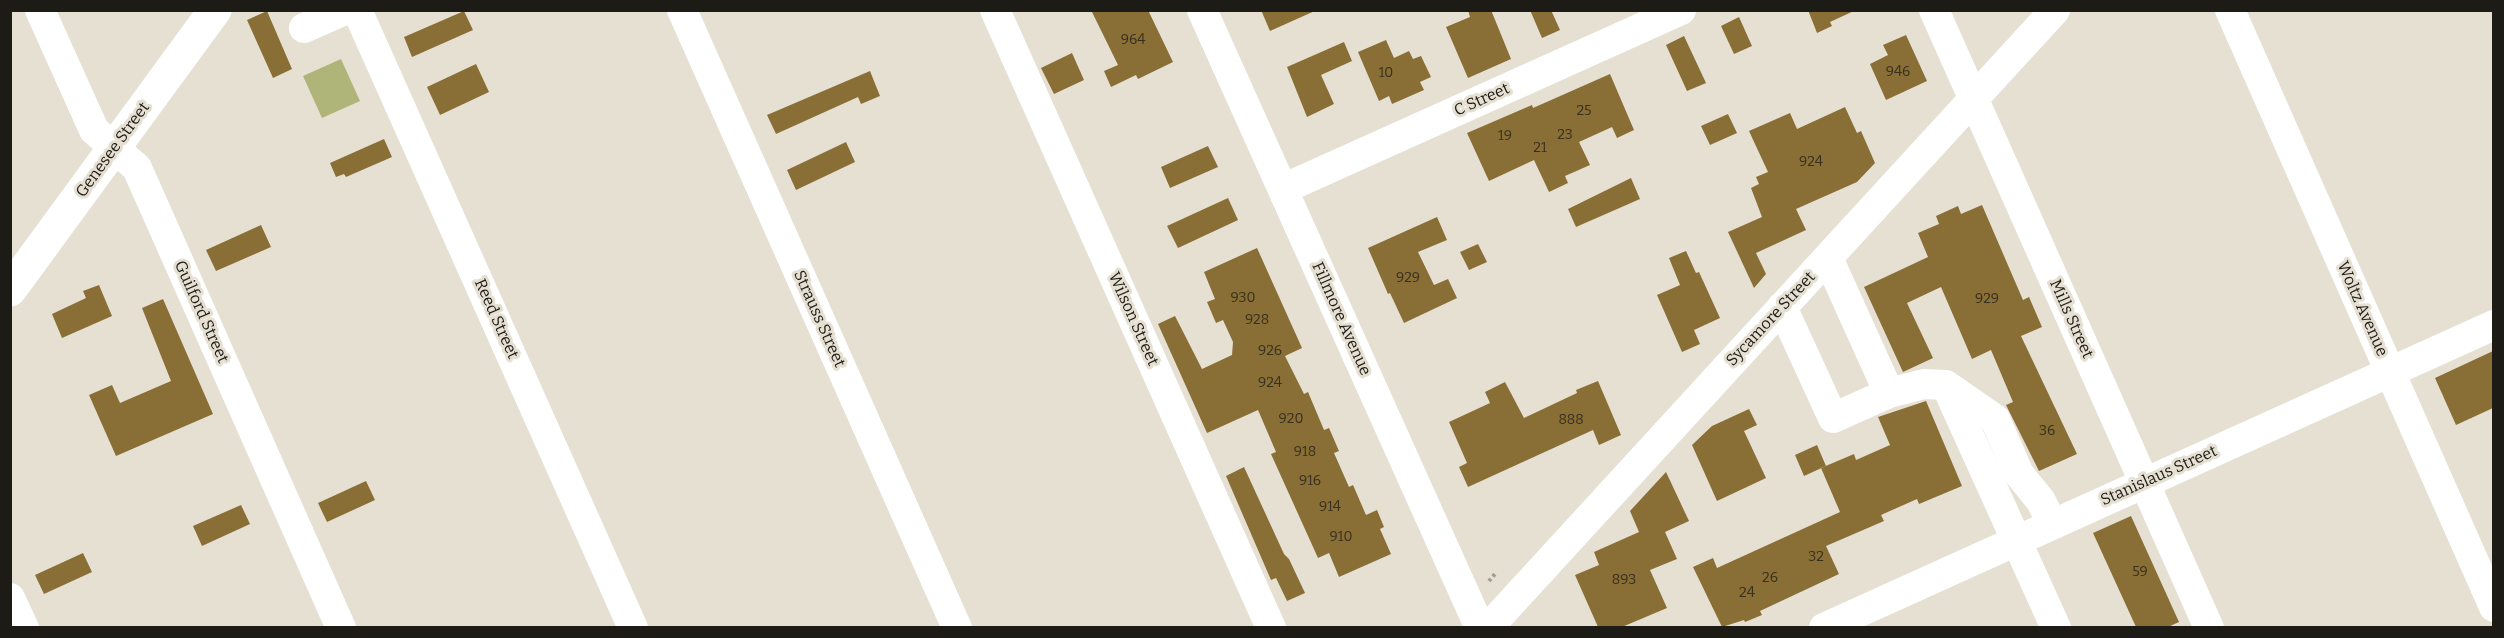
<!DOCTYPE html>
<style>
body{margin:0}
#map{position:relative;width:2504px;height:638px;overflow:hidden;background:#e6e0d3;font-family:Bitter,serif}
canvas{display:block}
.frame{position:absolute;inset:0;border:12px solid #1d1b16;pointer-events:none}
</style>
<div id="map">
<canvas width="2504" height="638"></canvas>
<div class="frame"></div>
</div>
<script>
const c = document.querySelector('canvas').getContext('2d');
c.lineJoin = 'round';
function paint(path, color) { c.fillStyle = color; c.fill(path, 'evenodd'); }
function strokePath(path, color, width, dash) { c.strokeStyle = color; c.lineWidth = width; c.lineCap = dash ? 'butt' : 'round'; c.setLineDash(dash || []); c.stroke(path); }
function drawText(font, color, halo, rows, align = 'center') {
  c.font = font + ' Bitter,serif'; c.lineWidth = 6; c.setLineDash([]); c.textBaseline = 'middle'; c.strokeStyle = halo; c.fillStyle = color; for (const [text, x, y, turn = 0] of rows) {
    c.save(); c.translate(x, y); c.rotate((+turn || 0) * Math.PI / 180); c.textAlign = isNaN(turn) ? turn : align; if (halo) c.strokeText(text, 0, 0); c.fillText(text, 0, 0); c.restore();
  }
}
const green = new Path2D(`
 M 341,59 L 360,101 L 322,118 L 303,76 Z`);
const building = new Path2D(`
 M 1091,10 L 1148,10 L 1173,62 L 1138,79 L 1136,75 L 1111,87 L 1104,71 L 1118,65 Z
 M 1261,10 L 1317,10 L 1270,31 Z
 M 1468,10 L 1491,10 L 1511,59 L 1468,78 L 1446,27 L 1470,17 Z
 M 1530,10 L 1551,10 L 1560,30 L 1542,38 Z
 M 1808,10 L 1856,10 L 1830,22 L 1832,26 L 1817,33 Z
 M 267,11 L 292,69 L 273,78 L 247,20 Z
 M 464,11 L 473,30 L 412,57 L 404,37 Z
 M 1739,17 L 1752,46 L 1734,54 L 1721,26 Z
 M 1906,35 L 1927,81 L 1886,100 L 1870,64 L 1888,55 L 1883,45 Z
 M 1684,36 L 1706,83 L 1687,91 L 1666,45 Z
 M 1386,40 L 1394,58 L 1409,51 L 1413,59 L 1421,56 L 1431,77 L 1420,82 L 1424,90 L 1392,104 L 1389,96 L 1379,101 L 1358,52 Z
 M 1344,42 L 1352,61 L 1321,75 L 1334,104 L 1307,117 L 1287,67 Z
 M 1072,53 L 1084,80 L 1054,94 L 1041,68 Z
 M 476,64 L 489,92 L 440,115 L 427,87 Z
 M 870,71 L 880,96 L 861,104 L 858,97 L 776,134 L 767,115 Z
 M 1610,74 L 1634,130 L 1617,138 L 1612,127 L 1579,142 L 1590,165 L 1565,176 L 1568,183 L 1549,192 L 1534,160 L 1489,181 L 1467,133 L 1532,105 L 1533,108 Z
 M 1845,107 L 1857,133 L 1861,131 L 1875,163 L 1857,182 L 1796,209 L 1806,230 L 1756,253 L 1766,274 L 1754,288 L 1728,232 L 1762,217 L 1751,188 L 1759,184 L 1756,177 L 1768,172 L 1749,131 L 1790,113 L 1797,129 Z
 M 1728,114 L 1737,133 L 1710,145 L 1701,126 Z
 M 384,139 L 392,157 L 346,177 L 344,174 L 336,177 L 330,163 Z
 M 846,142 L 855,162 L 796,190 L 787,170 Z
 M 1208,146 L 1218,167 L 1170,188 L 1161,167 Z
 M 1631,178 L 1640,199 L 1576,227 L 1568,209 Z
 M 1228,198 L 1238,220 L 1178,248 L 1167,226 Z
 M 1982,205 L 2023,300 L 2029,297 L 2042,327 L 2021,336 L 2077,454 L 2039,471 L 2006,405 L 2013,402 L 1991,350 L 1972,359 L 1941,287 L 1907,303 L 1933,358 L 1903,372 L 1864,287 L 1928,257 L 1918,233 L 1939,224 L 1936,216 L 1958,206 L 1961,214 Z
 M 1437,217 L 1447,240 L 1418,252 L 1434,285 L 1448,279 L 1457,298 L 1404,323 L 1390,293 L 1388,294 L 1368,248 Z
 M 261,225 L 271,247 L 216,271 L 206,250 Z
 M 1478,244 L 1487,262 L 1469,270 L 1460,252 Z
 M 1257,248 L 1302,348 L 1285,356 L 1304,394 L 1308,392 L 1324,430 L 1329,428 L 1339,451 L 1334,453 L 1349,487 L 1353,485 L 1366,515 L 1377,510 L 1384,527 L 1380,529 L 1391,554 L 1339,577 L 1329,553 L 1318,558 L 1271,454 L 1276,452 L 1258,410 L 1207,433 L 1158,324 L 1175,316 L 1202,369 L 1232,355 L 1233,342 L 1223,320 L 1216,323 L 1207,302 L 1215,299 L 1204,272 Z
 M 1686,251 L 1696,273 L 1699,272 L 1720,318 L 1694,330 L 1700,344 L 1682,352 L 1657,295 L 1680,285 L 1669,258 Z
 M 99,285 L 112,316 L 62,338 L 52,314 L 86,298 L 83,291 Z
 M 163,299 L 213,414 L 116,456 L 89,395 L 112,385 L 120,403 L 171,381 L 142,308 Z
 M 2493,351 L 2493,408 L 2456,425 L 2435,378 Z
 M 1598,381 L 1621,435 L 1599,445 L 1593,430 L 1468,487 L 1459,467 L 1467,463 L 1449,422 L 1490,403 L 1485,392 L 1505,382 L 1524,418 L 1577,393 L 1576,390 Z
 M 1926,401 L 1962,486 L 1919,504 L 1917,499 L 1881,515 L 1884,521 L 1826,546 L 1839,574 L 1760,611 L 1762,615 L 1745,622 L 1744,620 L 1722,627 L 1693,567 L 1713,558 L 1717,568 L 1840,512 L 1821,468 L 1854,454 L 1856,460 L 1890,445 L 1878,417 Z
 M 1749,409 L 1757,425 L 1744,431 L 1766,478 L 1717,501 L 1692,445 L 1712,426 Z
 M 1817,445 L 1826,466 L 1804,476 L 1795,455 Z
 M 1244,467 L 1284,554 L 1289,559 L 1305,593 L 1287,601 L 1276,578 L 1271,580 L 1226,476 Z
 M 1666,472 L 1689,521 L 1665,532 L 1677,559 L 1650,570 L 1667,608 L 1622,627 L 1598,627 L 1575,575 L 1599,565 L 1594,552 L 1639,532 L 1630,511 Z
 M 366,481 L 375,500 L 327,522 L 318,503 Z
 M 241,505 L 250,524 L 202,546 L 193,526 Z
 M 2131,516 L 2179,622 L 2168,627 L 2136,627 L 2093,533 Z
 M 83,553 L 92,572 L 44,594 L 35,575 Z`);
const path = new Path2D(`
 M 1489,581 L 1495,574`);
const minor = new Path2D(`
 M 40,10 L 94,130 L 137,168 L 341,628
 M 357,10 L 633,628
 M 682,10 L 957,628
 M 995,10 L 1271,628
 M 1202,10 L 1480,628
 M 1934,10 L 2209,628
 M 2230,10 L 2494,607
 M 304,28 L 345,10
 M 1283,189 L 1681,10
 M 1782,307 L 1833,418 L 1889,393 L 1828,258
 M 1946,385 L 2056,628
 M 1889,393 L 1924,384 L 1946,385 L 1995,419 L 2019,474 L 2041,501 L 2052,524
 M 10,598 L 24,628
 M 1488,628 L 2055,10
 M 1824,628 L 2494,325`);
const major = new Path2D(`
 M 10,290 L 215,10`);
const numberNames = [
 ["964",1133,40],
 ["946",1898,72],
 ["10",1386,73],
 ["25",1584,111],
 ["23",1565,135],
 ["19",1505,136],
 ["21",1540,148],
 ["924",1811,162],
 ["929",1408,278],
 ["930",1243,298],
 ["929",1987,299],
 ["928",1257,320],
 ["926",1270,351],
 ["924",1270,383],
 ["920",1291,419],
 ["888",1571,420],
 ["36",2047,431],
 ["918",1305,452],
 ["916",1310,481],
 ["914",1330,507],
 ["910",1341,537],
 ["32",1816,557],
 ["59",2140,572],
 ["26",1770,578],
 ["893",1624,580],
 ["24",1747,593]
];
const streetNames = [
 ["C Street",1482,100,-24],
 ["Genesee Street",113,150,-54],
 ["Woltz Avenue",2362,309,66],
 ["Guilford Street",201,312,66],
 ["Reed Street",496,319,66],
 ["Strauss Street",819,319,66],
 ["Wilson Street",1133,319,66],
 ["Fillmore Avenue",1341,319,66],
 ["Sycamore Street",1771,319,-47],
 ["Mills Street",2071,319,66],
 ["Stanislaus Street",2159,476,-24]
];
paint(green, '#afb478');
paint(building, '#896e36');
strokePath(path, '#a39e94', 4, [3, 3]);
strokePath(minor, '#fff', 30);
strokePath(major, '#fff', 33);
drawText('14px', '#38301e', null, numberNames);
drawText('16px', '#1d1b16', '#e6e0d3', streetNames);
</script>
